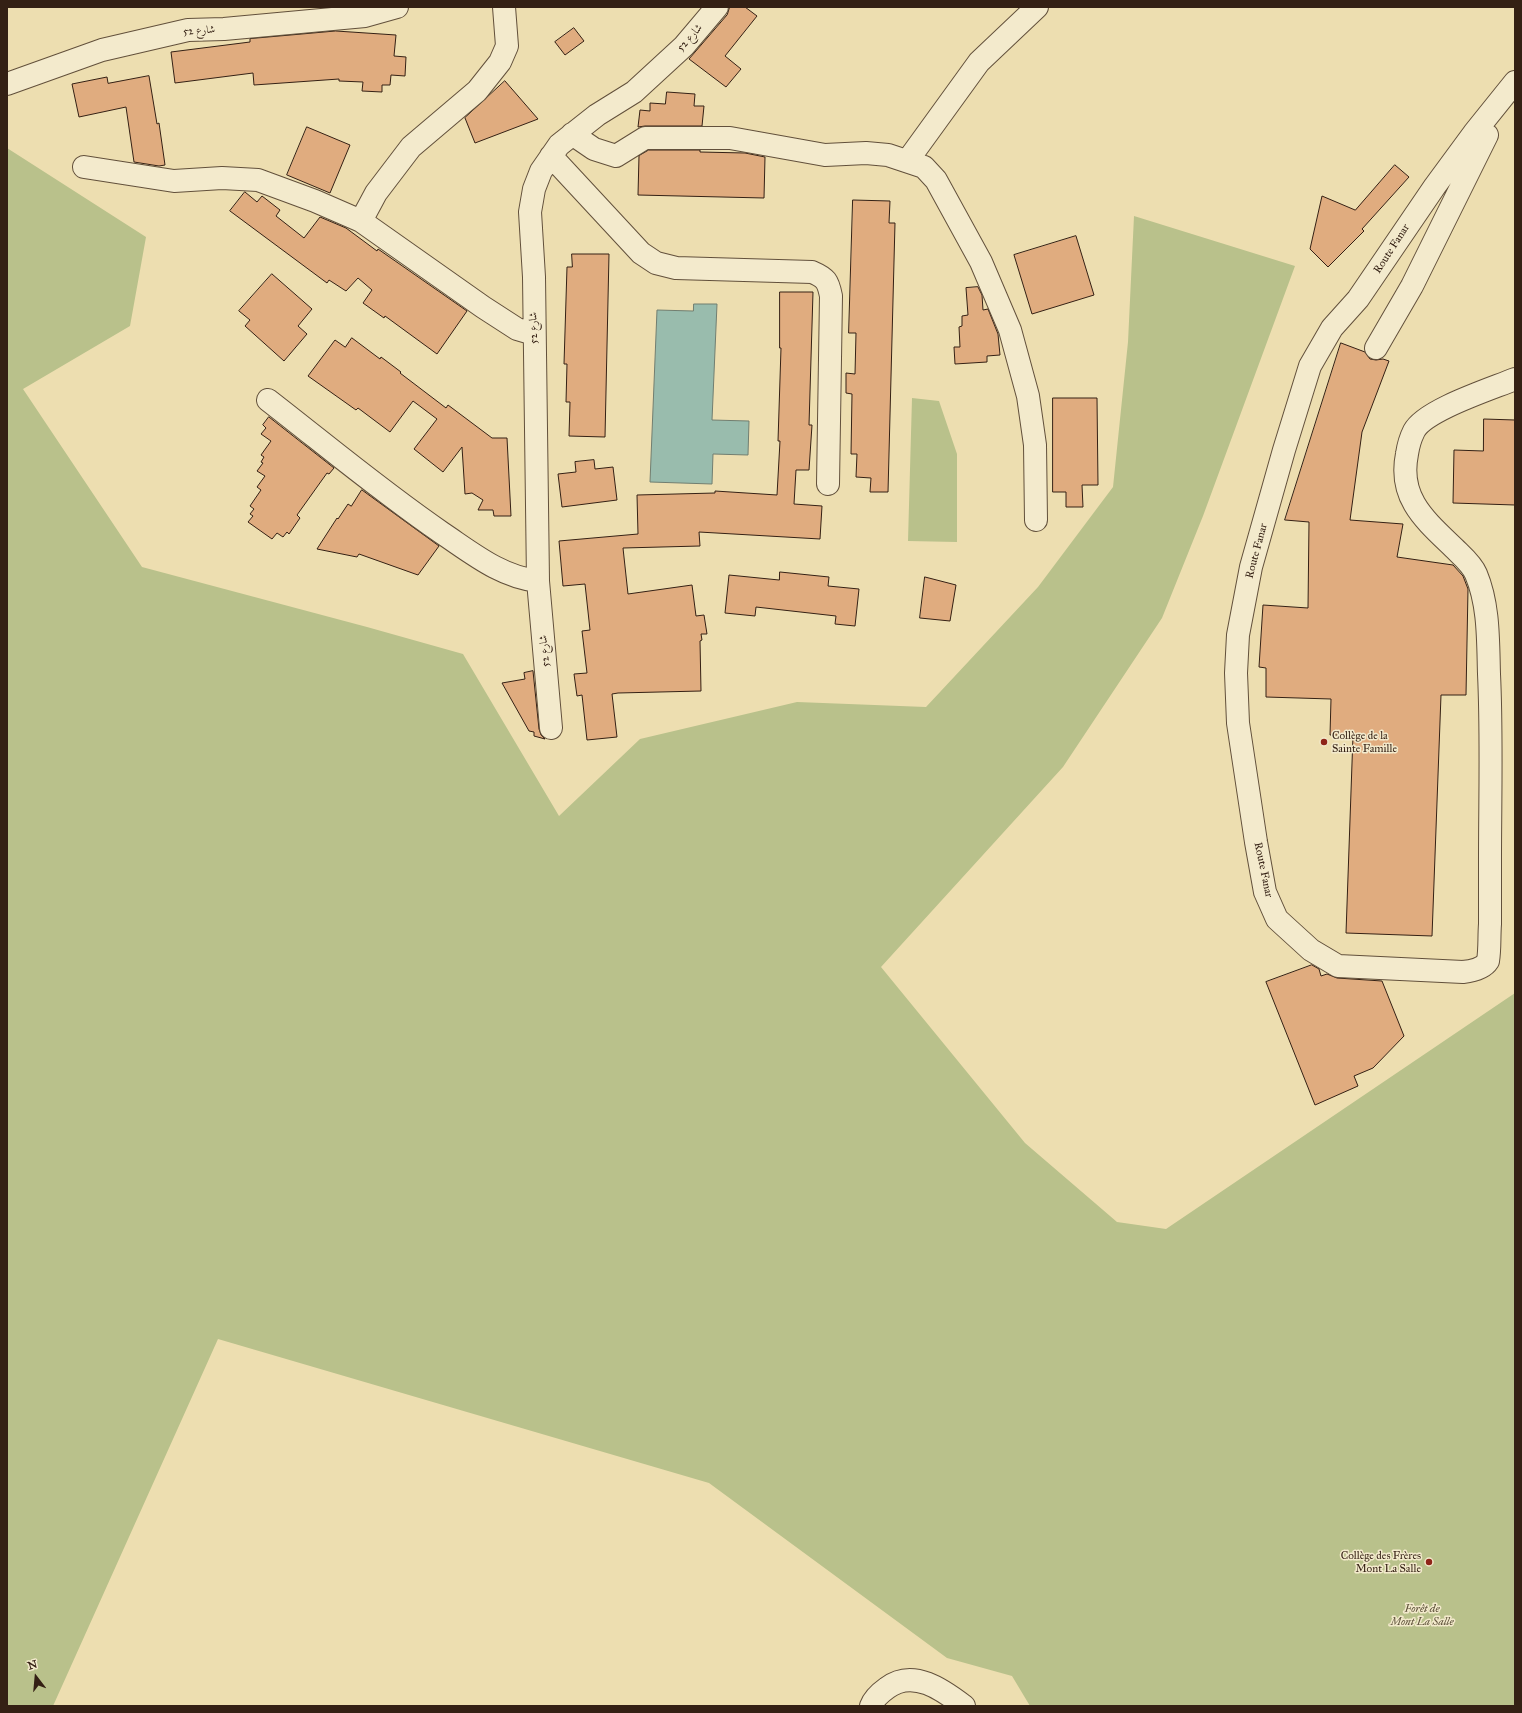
<!DOCTYPE html>
<meta charset="utf-8">
<style>
body{margin:0}
#map{position:relative;width:1522px;height:1713px;overflow:hidden;background:#eddeb0;font-family:"IM FELL Great Primer",serif}
canvas{display:block}
.frame{position:absolute;inset:0;border:8px solid #342014;pointer-events:none}
.north{position:absolute;left:16px;top:1657px;width:40px;height:40px;-webkit-text-stroke:3px #f3eacc;paint-order:stroke;rotate:344deg;font-size:11px;font-weight:700;line-height:16px;text-align:center;color:#342014}
.north::after{content:'';display:block;margin:auto;width:14px;height:18px;background:#342014;clip-path:polygon(50% 0,100% 100%,50% 72%,0 100%)}
</style>
<div id="map">
<canvas width="1522" height="1713"></canvas>
<div class="frame"></div>
<div class="north">N</div>
</div>
<script>
const c = document.querySelector('canvas').getContext('2d');
c.lineJoin = 'round';
function paint(path, color) { c.fillStyle = color; c.fill(path, 'evenodd'); }
function strokePath(path, color, width, dash) { c.strokeStyle = color; c.lineWidth = width; c.lineCap = dash ? 'butt' : 'round'; c.setLineDash(dash || []); c.stroke(path); }
function drawText(font, color, halo, rows, align = 'center') {
  c.font = font + ' "IM FELL Great Primer",Amiri,serif'; c.lineWidth = 3; c.setLineDash([]); c.textBaseline = 'middle'; c.strokeStyle = halo; c.fillStyle = color; for (const [text, x, y, turn = 0] of rows) {
    c.save(); c.translate(x, y); c.rotate((+turn || 0) * Math.PI / 180); c.textAlign = isNaN(turn) ? turn : align; if (halo) c.strokeText(text, 0, 0); c.fillText(text, 0, 0); c.restore();
  }
}
const green = new Path2D(`
 M 7,148 L 146,237 L 130,326 L 23,389 L 142,567 L 367,627 L 463,654 L 559,816 L 640,739 L 797,702 L 926,707 L 1038,587 L 1113,487 L 1128,342 L 1134,216 L 1295,266 L 1203,516 L 1162,618 L 1063,767 L 881,967 L 1025,1143 L 1117,1222 L 1166,1229 L 1515,993 L 1515,1706 L 1030,1706 L 1012,1676 L 947,1658 L 709,1483 L 218,1339 L 53,1706 L 7,1706 Z
 M 912,398 L 939,401 L 957,454 L 957,542 L 908,541 Z`);
const water = new Path2D(`
 M 694,304 L 717,304 L 712,420 L 749,421 L 748,455 L 713,454 L 712,484 L 650,482 L 657,310 L 693,311 Z`);
const building = new Path2D(`
 M 730,7 L 745,7 L 757,16 L 725,56 L 741,69 L 726,87 L 689,59 L 727,15 Z
 M 574,28 L 584,41 L 565,55 L 555,42 Z
 M 336,31 L 396,35 L 394,56 L 406,57 L 405,76 L 391,75 L 390,85 L 382,85 L 382,92 L 362,91 L 363,82 L 339,81 L 339,79 L 254,85 L 253,73 L 175,83 L 171,52 L 250,42 L 250,39 Z
 M 149,76 L 157,124 L 159,123 L 165,165 L 159,166 L 134,162 L 126,107 L 79,117 L 72,84 L 107,77 L 108,83 Z
 M 505,81 L 538,119 L 475,143 L 465,118 Z
 M 667,92 L 695,94 L 694,106 L 704,106 L 702,126 L 645,126 L 638,127 L 640,110 L 650,111 L 650,103 L 665,104 Z
 M 307,127 L 350,145 L 330,193 L 287,175 Z
 M 649,150 L 700,150 L 700,152 L 745,153 L 765,157 L 764,198 L 638,195 L 639,156 Z
 M 1395,165 L 1409,177 L 1362,229 L 1364,231 L 1328,267 L 1310,249 L 1322,196 L 1355,210 Z
 M 245,192 L 257,202 L 262,196 L 280,210 L 276,216 L 304,238 L 320,217 L 346,228 L 377,251 L 378,249 L 467,311 L 437,354 L 385,316 L 384,318 L 363,303 L 372,290 L 358,278 L 346,291 L 329,280 L 327,283 L 230,211 Z
 M 853,200 L 890,201 L 889,223 L 895,223 L 888,492 L 870,492 L 871,478 L 856,477 L 857,454 L 851,454 L 852,394 L 846,393 L 846,373 L 855,374 L 856,333 L 849,333 Z
 M 1076,236 L 1094,295 L 1032,314 L 1014,255 Z
 M 572,254 L 609,254 L 605,437 L 569,436 L 570,402 L 566,402 L 567,364 L 564,364 L 567,267 L 572,267 Z
 M 272,274 L 312,309 L 298,326 L 307,334 L 284,361 L 245,326 L 250,320 L 239,311 Z
 M 978,287 L 982,295 L 983,310 L 988,309 L 998,334 L 1000,355 L 987,356 L 987,362 L 955,364 L 954,347 L 960,347 L 959,327 L 962,326 L 962,316 L 968,315 L 966,288 Z
 M 780,292 L 813,292 L 809,425 L 812,425 L 809,470 L 796,470 L 794,504 L 822,506 L 820,539 L 699,532 L 700,546 L 623,548 L 628,594 L 692,585 L 696,616 L 704,615 L 707,634 L 701,634 L 702,640 L 700,641 L 701,691 L 618,693 L 612,694 L 617,737 L 587,740 L 582,695 L 577,696 L 574,674 L 587,673 L 582,631 L 590,630 L 585,584 L 563,586 L 559,541 L 638,534 L 637,495 L 715,493 L 715,491 L 777,495 L 780,441 L 778,441 L 781,348 L 780,348 Z
 M 352,338 L 380,359 L 381,357 L 401,372 L 400,373 L 446,408 L 448,405 L 492,438 L 507,438 L 511,516 L 494,516 L 493,510 L 478,510 L 483,500 L 472,493 L 465,494 L 462,447 L 443,472 L 414,449 L 437,419 L 413,401 L 390,432 L 358,408 L 356,410 L 308,376 L 335,340 L 345,347 Z
 M 1341,343 L 1365,352 L 1370,359 L 1376,360 L 1383,359 L 1389,361 L 1362,432 L 1350,520 L 1403,524 L 1397,557 L 1453,565 L 1463,576 L 1468,589 L 1466,695 L 1441,695 L 1432,936 L 1346,933 L 1353,735 L 1330,735 L 1331,699 L 1266,697 L 1266,668 L 1259,667 L 1263,605 L 1308,608 L 1309,522 L 1285,520 Z
 M 1053,398 L 1097,398 L 1098,485 L 1082,485 L 1083,507 L 1066,507 L 1066,492 L 1053,492 Z
 M 269,417 L 334,468 L 329,474 L 327,473 L 297,515 L 300,518 L 289,534 L 287,532 L 283,537 L 277,533 L 272,539 L 248,522 L 253,516 L 250,514 L 254,509 L 250,506 L 261,490 L 257,487 L 265,476 L 257,471 L 263,463 L 261,462 L 264,457 L 261,455 L 271,441 L 261,434 L 266,428 L 263,425 Z
 M 1484,419 L 1515,420 L 1515,505 L 1453,503 L 1454,450 L 1483,451 Z
 M 594,460 L 595,469 L 613,467 L 617,500 L 562,507 L 558,474 L 576,472 L 575,462 Z
 M 362,490 L 439,546 L 418,575 L 359,554 L 357,557 L 317,549 L 337,518 L 338,519 L 348,504 L 351,506 Z
 M 780,572 L 829,577 L 828,586 L 859,589 L 855,626 L 835,624 L 836,616 L 756,607 L 755,616 L 725,613 L 729,575 L 779,580 Z
 M 925,577 L 956,585 L 950,621 L 920,618 Z
 M 533,671 L 539,729 L 541,735 L 545,739 L 534,736 L 534,732 L 529,731 L 502,683 L 525,679 L 524,673 Z
 M 1312,965 L 1319,969 L 1321,976 L 1327,974 L 1337,978 L 1382,981 L 1404,1036 L 1373,1068 L 1354,1076 L 1358,1086 L 1315,1105 L 1266,982 Z`);
const minor = new Path2D(`
 M 1515,82 L 1474,133 L 1435,186 L 1358,299 L 1332,328 L 1310,366 L 1284,450 L 1251,567 L 1238,635 L 1236,673 L 1238,723 L 1256,842 L 1265,892 L 1277,919 L 1311,950 L 1338,966 L 1463,972 C 1472,971 1483,969 1488,961 C 1490,949 1489,937 1490,924 C 1490,903 1490,881 1490,860 C 1490,798 1492,736 1489,674 C 1488,640 1489,605 1476,574 C 1472,564 1461,555 1454,548 C 1425,520 1398,498 1407,454 C 1408,447 1411,437 1414,431 C 1425,410 1491,389 1515,379
 M 7,84 L 102,50 L 188,30 L 224,29 L 365,16 L 397,7
 M 572,134 L 594,149 L 616,156 L 645,138 L 730,138 L 825,155 L 866,153 L 888,155 L 924,167 L 936,180 L 981,262 L 1010,330 L 1028,396 L 1035,445 L 1036,520
 M 551,156 L 641,253 L 656,263 L 676,268 L 812,272 C 826,278 828,281 831,296 L 828,484
 M 908,160 L 979,62 L 1037,7
 M 84,167 L 174,181 L 222,178 L 258,180 L 315,201 L 361,221 L 483,307 L 517,329 L 534,334
 M 361,221 L 376,193 L 411,147 L 477,91 L 500,62 L 507,46 L 504,7
 M 1376,348 L 1412,286 L 1487,135
 M 268,400 C 326,445 382,492 442,533 C 472,553 501,577 538,581
 M 551,728 L 538,581 L 534,277 L 530,212 L 534,189 L 541,171 L 559,145 L 597,115 L 634,92 L 684,46 L 717,7
 M 871,1706 C 874,1698 880,1693 887,1688 C 913,1668 943,1690 964,1706`);
const markers = [
 [1324,742,4,"#8f2418"],
 [1429,1562,4,"#8f2418"]
];
const streetNames = [
 ["شارع 52",199,31,-4],
 ["شارع 52",690,38,-48],
 ["Route Fanar",1392,249,-57],
 ["شارع 52",534,328,-91],
 ["Route Fanar",1257,551,-75],
 ["شارع 52",545,651,-95],
 ["Route Fanar",1263,870,78]
];
const poiNames = [
 ["Collège de la",1332,736],
 ["Sainte Famille",1332,749],
 ["Collège des Frères",1421,1556,"right"],
 ["Mont La Salle",1421,1569,"right"]
];
const parkNames = [
 ["Forêt de",1422,1609],
 ["Mont La Salle",1422,1622]
];
paint(green, '#b9c18b');
paint(water, '#99bcad');
strokePath(water, '#717e70', 1);
paint(building, '#e0ac7f');
strokePath(building, '#342014', 1);
strokePath(minor, '#62503b', 24);
strokePath(minor, '#f3eacc', 22);
for (const [x, y, r, color] of markers) { const dot = new Path2D(); dot.arc(x, y, r, 0, 2 * Math.PI); c.fillStyle = color; c.fill(dot); strokePath(dot, '#f3eacc', 1.5); }
drawText('11px', '#342014', '#f3eacc', streetNames);
drawText('11px', '#342014', '#f3eacc', poiNames, 'left');
drawText('italic 11px', '#5c5038', '#f3eacc', parkNames);
</script>
